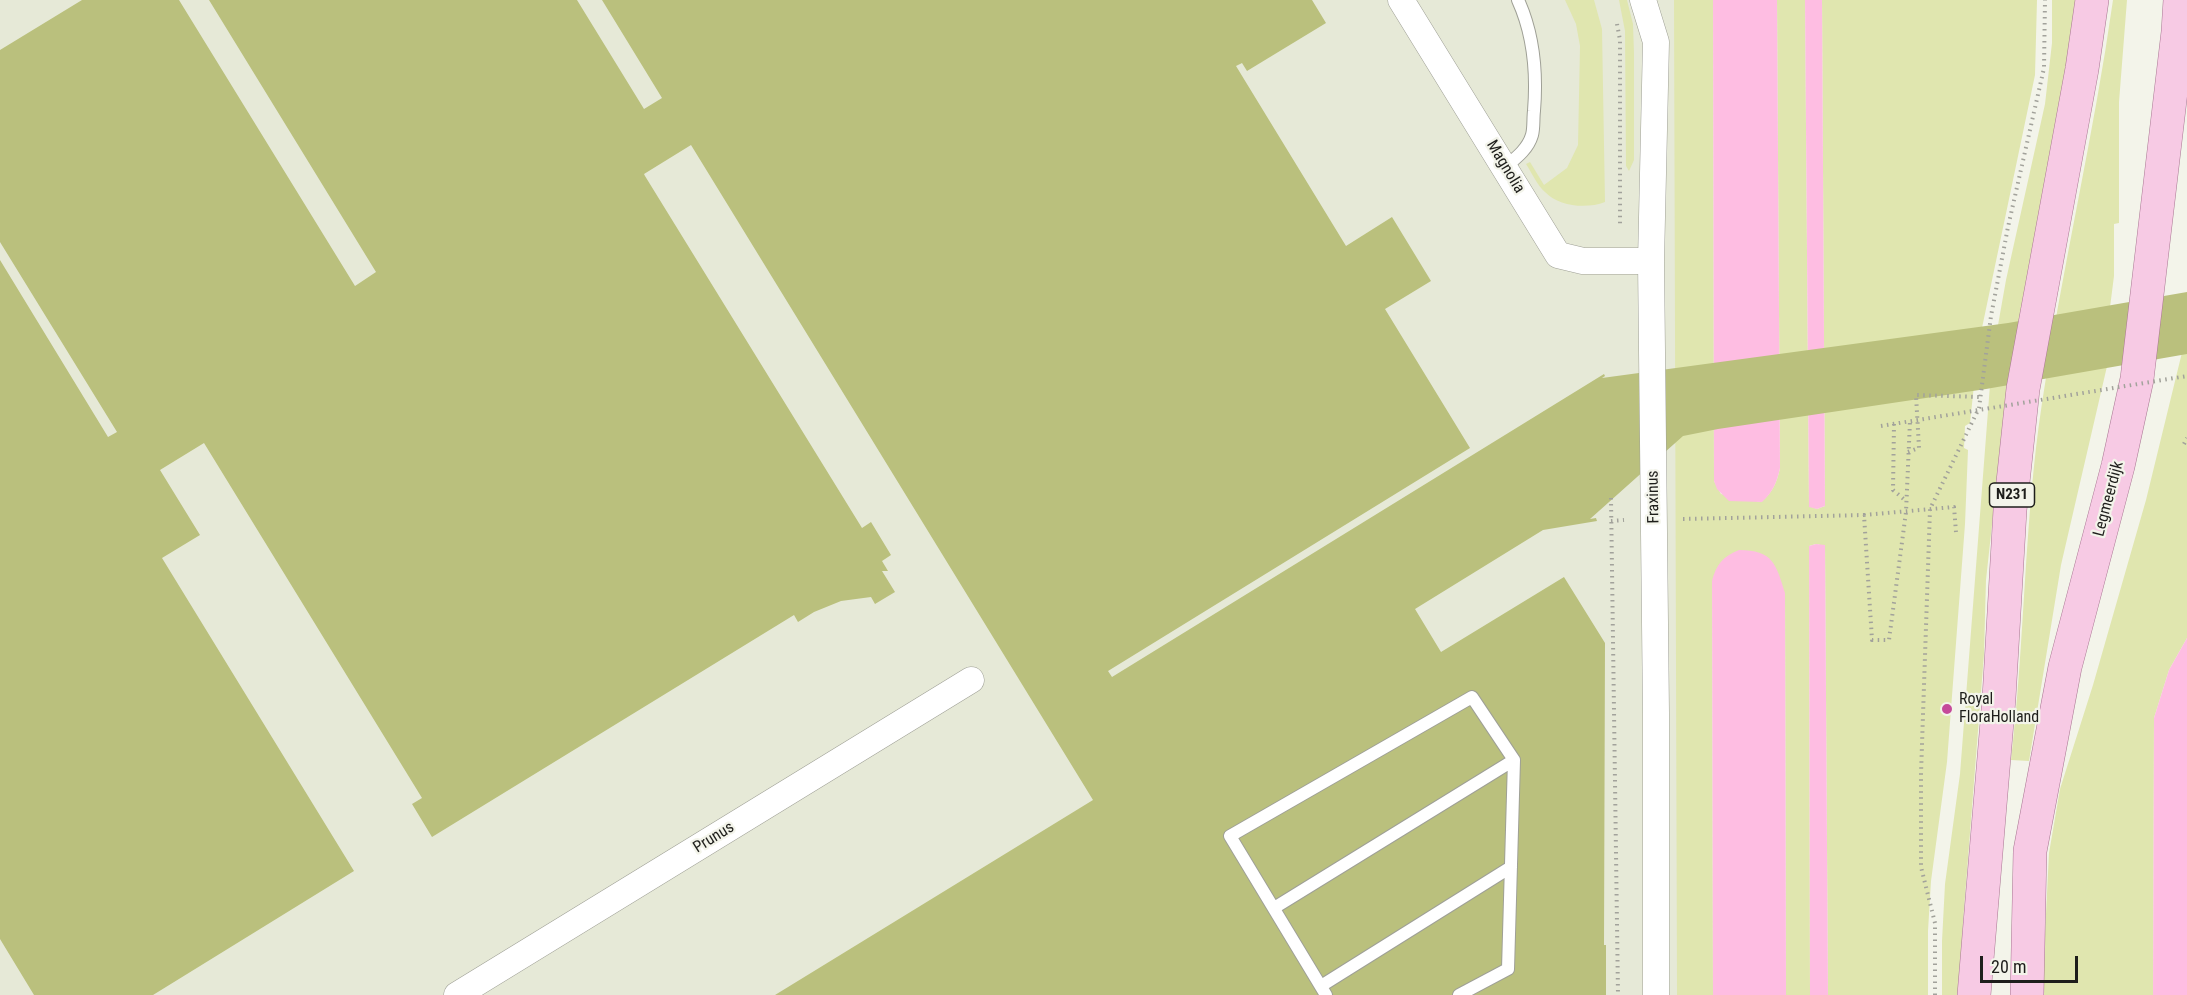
<!DOCTYPE html>
<style>
body{margin:0}
#map{position:relative;width:2187px;height:995px;overflow:hidden;background:#f3f4ea;font-family:"Roboto Condensed",sans-serif}
canvas{display:block}
.scale{position:absolute;left:1980px;top:956px;width:98px;height:27px;box-sizing:border-box;border:3px solid #1e1e1b;border-top:0;padding-left:8px;font-size:18px;line-height:21px;white-space:nowrap;color:#1e1e1b;-webkit-text-stroke:4px #f3f4ea;paint-order:stroke}
</style>
<div id="map">
<canvas width="2187" height="995"></canvas>
<div class="scale">20 m</div>
</div>
<script>
const c = document.querySelector('canvas').getContext('2d');
c.lineJoin = 'round';
function paint(path, color) { c.fillStyle = color; c.fill(path, 'evenodd'); }
function strokePath(path, color, width, dash) { c.strokeStyle = color; c.lineWidth = width; c.lineCap = dash ? 'butt' : 'round'; c.setLineDash(dash || []); c.stroke(path); }
function drawText(font, color, halo, rows, align = 'center') {
  c.font = font + ' "Roboto Condensed",sans-serif'; c.lineWidth = 4.5; c.setLineDash([]); c.textBaseline = 'middle'; c.strokeStyle = halo; c.fillStyle = color; for (const [text, x, y, turn = 0] of rows) {
    c.save(); c.translate(x, y); c.rotate((+turn || 0) * Math.PI / 180); c.textAlign = isNaN(turn) ? turn : align; if (halo) c.strokeText(text, 0, 0); c.fillText(text, 0, 0); c.restore();
  }
}
const built = new Path2D(`
 M 0,0 L 1682,0 L 1688,995 L 0,995 Z`);
const green = new Path2D(`
 M 1565,0 L 1594,0 L 1602,29 L 1605,202 C 1587,209 1559,207 1545,192 C 1537,185 1532,173 1526,164 L 1530,162 L 1544,185 L 1567,168 L 1578,145 L 1580,46 L 1576,24 Z
 M 1619,0 L 1627,0 L 1633,24 L 1634,53 L 1634,160 L 1629,171 L 1626,166 L 1625,31 Z
 M 1674,0 L 1713,0 L 1714,481 L 1721,494 L 1761,502 C 1773,492 1777,482 1780,468 L 1777,0 L 1805,0 L 1809,506 L 1817,509 L 1825,506 L 1822,0 L 2037,0 L 2035,75 L 1978,347 L 1970,423 L 1965,426 L 1964,448 L 1968,450 L 1965,524 L 1947,762 L 1931,881 L 1928,931 L 1928,995 L 1828,995 L 1825,546 L 1816,544 L 1809,546 L 1810,995 L 1786,995 L 1785,593 L 1712,581 L 1713,995 L 1677,995 Z
 M 2052,0 L 2077,0 L 2070,55 L 2009,387 L 2001,442 L 1986,580 L 1984,654 L 1963,922 L 1960,995 L 1942,995 L 1942,941 L 1945,884 L 1960,774 L 1992,359 L 2006,280 L 2045,104 L 2052,43 Z
 M 2113,0 L 2127,0 L 2119,102 L 2119,223 L 2114,224 L 2114,276 L 2108,323 L 2108,362 L 2061,565 L 2029,761 L 2011,760 C 2025,641 2024,521 2042,403 C 2062,268 2094,135 2113,0 Z
 M 2187,332 L 2187,638 L 2169,670 L 2154,718 L 2153,995 L 2042,995 L 2049,853 L 2060,789 L 2093,685 L 2146,500 Z`);
const water = new Path2D(`
 M 1713,0 L 1777,0 L 1780,468 C 1777,482 1773,492 1762,502 L 1729,501 L 1717,489 L 1714,481 Z
 M 1805,0 L 1822,0 L 1825,506 L 1817,509 L 1809,507 Z
 M 1816,544 L 1825,545 L 1828,995 L 1810,995 L 1809,546 Z
 M 1739,550 C 1773,550 1776,564 1785,593 L 1786,995 L 1713,995 L 1712,581 C 1716,565 1723,556 1739,550 Z
 M 2187,638 L 2187,995 L 2153,995 L 2154,718 L 2169,670 Z`);
const building = new Path2D(`
 M 82,0 L 179,0 L 355,286 L 376,272 L 209,0 L 577,0 L 644,109 L 662,98 L 602,0 L 1312,0 L 1326,23 L 1247,71 L 1242,63 L 1236,66 L 1346,246 L 1392,217 L 1431,281 L 1385,309 L 1470,448 L 1108,671 L 1112,677 L 1604,374 L 1605,376 L 1602,378 L 2008,323 L 2187,292 L 2187,354 L 1986,389 L 1718,429 L 1683,436 L 1590,519 L 1596,518 L 1597,521 L 1543,530 L 1415,609 L 1441,652 L 1564,577 L 1605,643 L 1604,945 L 1606,945 L 1606,995 L 775,995 L 1093,800 L 691,145 L 644,174 L 645,176 L 862,528 L 871,522 L 891,555 L 882,561 L 888,571 L 882,571 L 895,592 L 875,604 L 871,597 L 841,601 L 814,612 L 798,622 L 794,615 L 432,837 L 412,804 L 422,798 L 204,443 L 160,470 L 200,535 L 162,558 L 354,871 L 153,995 L 34,995 L 0,939 L 0,260 L 108,437 L 117,432 L 0,242 L 0,50 Z`);
const path = new Path2D(`
 M 1617,24 L 1620,40 L 1620,226
 M 1894,424 L 1893,490 L 1906,501
 M 2184,444 L 2187,438
 M 1908,452 L 1919,448 L 1916,395 L 1980,397
 M 1611,498 L 1618,995
 M 1864,515 L 1954,507 L 1956,532
 M 1683,519 L 1864,515 L 1872,640 L 1889,640 L 1906,512 L 1910,421
 M 1611,521 L 1624,520
 M 1935,995 L 1935,923 L 1921,867 L 1921,774 L 1930,509 L 1979,408 L 1991,316 L 2008,227 L 2044,68 L 2045,0`);
const service = new Path2D(`
 M 1505,167 C 1516,158 1528,149 1532,135 C 1534,128 1533,118 1534,111 C 1537,74 1534,35 1518,0
 M 1274,908 L 1514,760
 M 1321,986 L 1511,867
 M 1326,995 L 1230,836 L 1472,697 L 1514,760 L 1508,969 L 1459,995`);
const minor = new Path2D(`
 M 1401,0 L 1558,255 L 1583,261 L 1651,261
 M 1643,0 L 1656,42 L 1651,261 L 1656,713 L 1656,995
 M 457,995 L 971,680`);
const primary = new Path2D(`
 M 1974,995 L 1999,698 L 2010,510 L 2023,389 L 2082,69 L 2092,0
 M 2027,995 L 2030,851 L 2065,667 L 2118,466 L 2137,379 L 2178,32 L 2180,0`);
const pathBridge = new Path2D(`
 M 1881,426 L 2187,376`);
const markers = [
 [1947,709,6,"#c54a9a"]
];
const shields = [
 [2012,495,45]
];
const shieldNames = [
 ["N231",2012,495]
];
const streetNames = [
 ["Magnolia",1505,167,59],
 ["Fraxinus",1654,497,-91],
 ["Legmeerdijk",2109,499,-75],
 ["Prunus",714,838,-32]
];
const poiNames = [
 ["Royal",1959,700],
 ["FloraHolland",1959,718]
];
paint(built, '#e6e9d7');
paint(green, '#e0e6af');
paint(water, '#febde2');
paint(building, '#bac07d');
strokePath(service, '#9fa096', 14);
strokePath(minor, '#9fa096', 27);
strokePath(primary, '#a87792', 34);
strokePath(path, '#a2a29b', 4, [1.5, 4.5]);
strokePath(service, '#fff', 12);
strokePath(minor, '#fff', 26);
strokePath(primary, '#f7cae4', 33);
strokePath(pathBridge, '#a2a29b', 4, [1.5, 4.5]);
for (const [x, y, r, color] of markers) { const dot = new Path2D(); dot.arc(x, y, r, 0, 2 * Math.PI); c.fillStyle = color; c.fill(dot); strokePath(dot, '#f3f4ea', 2); }
for (const [x, y, w] of shields) { const box = new Path2D(); box.roundRect(x - w / 2, y - 12, w, 24, 4.5); c.fillStyle = '#f3f4ea'; c.fill(box); strokePath(box, '#1e1e1b', 1.5); }
drawText('bold 15px', '#1e1e1b', null, shieldNames);
drawText('16px', '#1e1e1b', '#f3f4ea', streetNames);
drawText('16px', '#1e1e1b', '#f3f4ea', poiNames, 'left');
</script>
